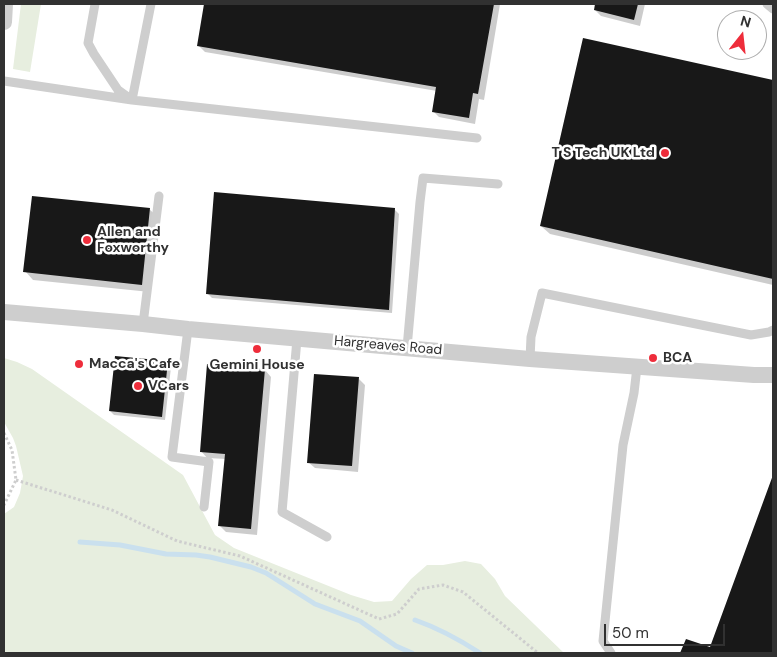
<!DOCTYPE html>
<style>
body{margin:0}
#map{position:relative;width:777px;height:657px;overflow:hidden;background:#fff;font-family:"DM Sans",sans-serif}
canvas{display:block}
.frame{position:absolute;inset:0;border:5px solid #313131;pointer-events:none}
.north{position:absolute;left:717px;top:10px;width:50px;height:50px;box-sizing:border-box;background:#fff;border:1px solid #adadad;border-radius:50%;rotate:16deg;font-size:14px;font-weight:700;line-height:20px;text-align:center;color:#313131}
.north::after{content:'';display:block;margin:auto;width:18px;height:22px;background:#ee2d3b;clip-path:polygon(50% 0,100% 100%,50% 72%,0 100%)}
.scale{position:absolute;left:604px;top:624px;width:121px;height:22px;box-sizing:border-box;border:2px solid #313131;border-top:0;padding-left:6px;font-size:15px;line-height:18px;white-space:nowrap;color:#313131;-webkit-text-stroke:4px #fff;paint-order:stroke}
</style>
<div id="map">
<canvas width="777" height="657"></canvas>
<div class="frame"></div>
<div class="north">N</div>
<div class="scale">50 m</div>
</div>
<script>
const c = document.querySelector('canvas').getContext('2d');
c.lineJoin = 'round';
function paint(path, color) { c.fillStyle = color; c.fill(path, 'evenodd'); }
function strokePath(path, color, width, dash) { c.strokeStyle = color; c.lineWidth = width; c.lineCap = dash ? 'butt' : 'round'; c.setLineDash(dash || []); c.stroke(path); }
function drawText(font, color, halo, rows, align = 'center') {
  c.font = font + ' "DM Sans",sans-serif'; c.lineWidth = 5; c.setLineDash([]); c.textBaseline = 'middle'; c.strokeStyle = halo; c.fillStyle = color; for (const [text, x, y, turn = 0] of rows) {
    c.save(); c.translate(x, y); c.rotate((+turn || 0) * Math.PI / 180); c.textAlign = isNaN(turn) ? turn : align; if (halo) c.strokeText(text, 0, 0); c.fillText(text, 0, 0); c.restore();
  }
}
const green = new Path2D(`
 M 21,4 L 41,4 L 30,72 L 13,69 Z
 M 4,358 L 17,362 L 32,369 L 183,475 L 215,535 L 234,548 L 351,595 L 374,602 L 392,601 L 411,579 L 427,565 L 443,565 L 465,561 L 481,564 L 495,579 L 505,596 L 564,653 L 4,653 L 4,514 L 14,507 L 20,493 L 23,476 L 16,446 L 13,438 L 4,422 Z`);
const shadow = new Path2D(`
 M 206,4 L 500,4 L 484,100 L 479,99 L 475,124 L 439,117 L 433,111 L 437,91 L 205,52 L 198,45 Z
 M 596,4 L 645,4 L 640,26 L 601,16 L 595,10 Z
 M 583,40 L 773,82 L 773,285 L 550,234 L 541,226 Z
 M 149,209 L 158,217 L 150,292 L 33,280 L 25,271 Z
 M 395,210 L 399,214 L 392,313 L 212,298 L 208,294 Z
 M 167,362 L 171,367 L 165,420 L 114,415 L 110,411 Z
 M 265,370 L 271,377 L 257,535 L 226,532 L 220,526 L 226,459 L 207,458 L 201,451 Z
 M 359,379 L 365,385 L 358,472 L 315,468 L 308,462 Z
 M 773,478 L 773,653 L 682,653 L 686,640 L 710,649 Z`);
const stream = new Path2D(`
 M 80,542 L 120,545 L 166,554 L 196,555 L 210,557 L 251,567 L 266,573 L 315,604 L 360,621 L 396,646 L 412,653
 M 415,620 C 438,628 460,640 480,653`);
const building = new Path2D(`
 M 204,4 L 494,4 L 478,94 L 473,93 L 469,118 L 432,112 L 436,87 L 197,46 Z
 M 595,4 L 638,4 L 634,20 L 594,10 Z
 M 583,38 L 773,80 L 773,279 L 540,226 Z
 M 214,192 L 395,208 L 389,310 L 206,294 Z
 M 32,196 L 150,208 L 142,285 L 23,272 Z
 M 115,356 L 168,361 L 162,417 L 109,411 Z
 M 207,364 L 265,369 L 251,529 L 218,526 L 225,454 L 200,452 Z
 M 314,374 L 359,377 L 352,466 L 307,463 Z
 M 773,475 L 773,653 L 680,653 L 686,639 L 710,647 Z`);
const path = new Path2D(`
 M 4,433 L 12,450 L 16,480 L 4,505
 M 16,480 L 112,510 L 177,541 L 240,556 L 379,619 L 397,614 L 419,589 L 443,585 L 463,592 L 538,653`);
const service = new Path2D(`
 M 95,4 L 88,43 L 94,54 L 118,90 L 132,100 L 151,4
 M 767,4 L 773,9
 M 4,81 L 132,100 L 477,138
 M 143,324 L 159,196
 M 188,329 L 172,457 L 209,462 L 204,507
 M 297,339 L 282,512 L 327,537
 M 407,348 L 420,202 L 423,178 L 498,184
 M 530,359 L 531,337 L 542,293 L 751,335 L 769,332 L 773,330
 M 611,653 L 603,641 L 623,445 L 634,393 L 637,367`);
const minor = new Path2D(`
 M 4,22 L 5,4
 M 4,312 L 143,324 L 188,329 L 530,359 L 754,375 L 773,375`);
const markers = [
 [665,153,5,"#ee2d3b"],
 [87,240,5,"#ee2d3b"],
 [257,349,5,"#ee2d3b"],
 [653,358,5,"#ee2d3b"],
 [79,364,5,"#ee2d3b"],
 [138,386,5,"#ee2d3b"]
];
const poiNames = [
 ["T S Tech UK Ltd",655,153,"right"],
 ["Allen and",97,232],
 ["Foxworthy",97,248],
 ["BCA",663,358],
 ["Macca's Cafe",89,364],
 ["Gemini House",257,365,"center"],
 ["VCars",148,386]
];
const streetNames = [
 ["Hargreaves Road",388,346,5]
];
paint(green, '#e7eedf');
paint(shadow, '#0003');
strokePath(stream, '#cae0ee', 5);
paint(building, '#181818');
strokePath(path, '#cecece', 3, [2.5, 2.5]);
strokePath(service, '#cecece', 9);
strokePath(minor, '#cecece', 16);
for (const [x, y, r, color] of markers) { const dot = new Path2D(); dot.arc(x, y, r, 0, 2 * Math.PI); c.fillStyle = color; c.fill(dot); strokePath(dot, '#fff', 2); }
drawText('bold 14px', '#313131', '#fff', poiNames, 'left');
drawText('14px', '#313131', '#fff', streetNames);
</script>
